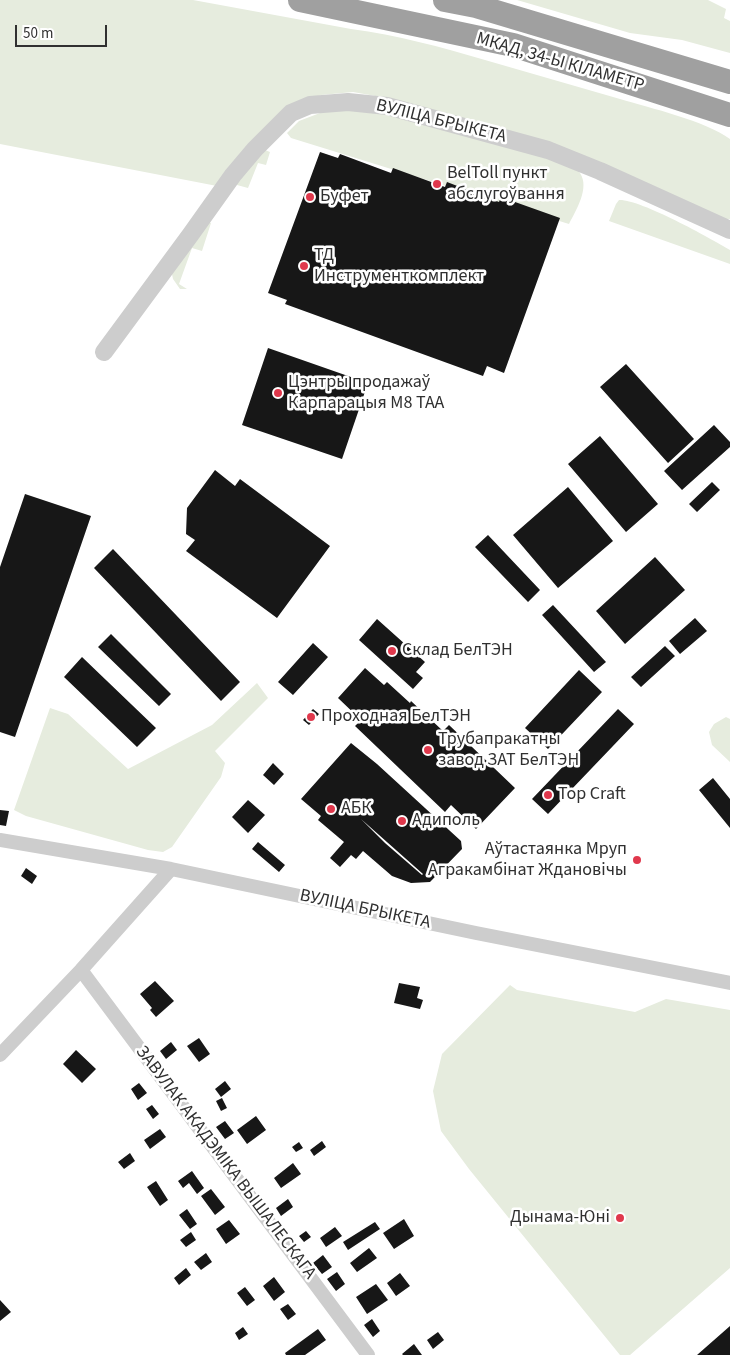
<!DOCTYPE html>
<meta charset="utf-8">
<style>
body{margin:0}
#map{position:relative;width:730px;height:1355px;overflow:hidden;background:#fff;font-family:"Source Sans 3",sans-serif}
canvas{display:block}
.scale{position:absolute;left:15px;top:25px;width:92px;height:22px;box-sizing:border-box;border:2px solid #303030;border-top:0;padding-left:6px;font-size:15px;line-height:18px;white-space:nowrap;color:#303030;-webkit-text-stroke:4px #fff;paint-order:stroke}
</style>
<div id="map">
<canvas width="730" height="1355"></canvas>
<div class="scale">50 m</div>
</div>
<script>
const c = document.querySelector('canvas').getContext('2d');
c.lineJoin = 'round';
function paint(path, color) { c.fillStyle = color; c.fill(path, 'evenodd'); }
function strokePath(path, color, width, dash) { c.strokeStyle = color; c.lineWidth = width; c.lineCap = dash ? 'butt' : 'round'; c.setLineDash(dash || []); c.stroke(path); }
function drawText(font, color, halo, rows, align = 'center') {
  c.font = font + ' "Source Sans 3",sans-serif'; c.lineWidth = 5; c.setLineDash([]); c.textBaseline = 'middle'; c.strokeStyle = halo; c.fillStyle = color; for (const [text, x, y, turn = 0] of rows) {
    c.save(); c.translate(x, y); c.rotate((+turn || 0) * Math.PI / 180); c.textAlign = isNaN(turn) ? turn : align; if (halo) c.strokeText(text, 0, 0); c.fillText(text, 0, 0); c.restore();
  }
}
const green = new Path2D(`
 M 0,0 L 193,0 L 351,29 C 397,35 441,47 485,60 C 530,73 575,86 620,99 C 650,108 706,121 730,139 L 730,219 L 719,219 L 553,145 L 398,100 L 353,92 L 321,95 L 290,105 L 217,186 L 0,144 Z
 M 517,0 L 708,0 L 726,9 L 724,18 L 730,21 L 730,53 L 682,40 L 630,33 Z
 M 348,106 L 391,112 L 571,164 C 574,167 578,170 580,173 C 590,188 576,210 569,224 L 291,138 L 287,133 L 299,121 L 320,113 Z
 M 265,150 L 270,152 L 266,165 L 258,163 L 248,188 L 237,185 L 237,183 Z
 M 619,200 C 640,199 710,238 730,250 L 730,264 L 609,221 L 616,204 Z
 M 205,221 L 211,223 L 202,251 L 192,248 L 179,284 L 187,289 L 180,289 L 173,279 L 171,269 Z
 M 257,683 L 268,698 L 215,751 L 225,763 L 221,777 L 172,847 L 163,852 L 148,850 L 26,816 L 14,810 L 50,708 L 68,714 L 128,769 L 212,725 Z
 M 726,717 L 730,719 L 730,762 L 712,745 L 709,732 L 714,724 Z
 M 510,985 L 517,990 L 635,1012 L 666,999 L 730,1010 L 730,1268 L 630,1355 L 620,1355 L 469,1169 L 441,1131 L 433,1091 L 442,1054 Z`);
const building = new Path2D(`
 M 320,152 L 338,158 L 340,154 L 391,173 L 393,168 L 445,187 L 447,182 L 499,202 L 501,197 L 560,218 L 504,373 L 487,366 L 483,376 L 285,304 L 287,300 L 268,293 Z
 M 268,348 L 368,383 L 342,459 L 242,425 Z
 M 626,364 L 694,439 L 668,463 L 600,387 Z
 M 714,425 L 730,442 L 730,447 L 682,490 L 664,471 Z
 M 600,436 L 658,504 L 626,532 L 568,464 Z
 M 215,470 L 235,486 L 240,479 L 330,546 L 277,618 L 186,551 L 195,540 L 186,534 L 187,508 Z
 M 712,482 L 720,490 L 697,512 L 689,504 Z
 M 568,487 L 613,541 L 558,588 L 513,535 Z
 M 25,494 L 91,516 L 15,737 L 0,732 L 0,567 Z
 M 488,535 L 540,590 L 528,602 L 475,547 Z
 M 113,549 L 240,682 L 221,701 L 94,568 Z
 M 655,557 L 685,590 L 625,644 L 596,611 Z
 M 553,605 L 606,662 L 594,672 L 542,615 Z
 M 695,618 L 707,631 L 680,654 L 669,641 Z
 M 377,619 L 425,662 L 416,672 L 423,678 L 413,689 L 359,640 Z
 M 111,634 L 171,694 L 159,706 L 98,647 Z
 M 313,643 L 328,657 L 293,695 L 278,682 Z
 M 665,646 L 675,656 L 641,687 L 631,677 Z
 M 82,657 L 156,728 L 137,747 L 64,677 Z
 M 365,668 L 384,685 L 387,682 L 410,703 L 411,701 L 443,731 L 449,725 L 515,788 L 476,829 L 451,805 L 445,812 L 355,726 L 361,720 L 338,698 Z
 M 579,670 L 602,692 L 548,749 L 525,728 Z
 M 313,709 L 319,714 L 309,725 L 303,720 Z
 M 618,709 L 634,724 L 548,814 L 532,799 Z
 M 351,743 L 377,764 L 461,841 L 462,849 L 430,882 L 411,883 L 392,876 L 363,851 L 356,859 L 351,855 L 340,867 L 330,858 L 344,842 L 318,820 L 321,816 L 301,799 ZM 361,819 L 423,874 L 422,875 L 385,843 Z
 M 273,763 L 284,774 L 274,785 L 263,775 Z
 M 713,778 L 730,799 L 730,828 L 699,790 Z
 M 248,800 L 265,815 L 248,833 L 232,817 Z
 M 0,810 L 9,811 L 6,826 L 0,825 Z
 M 258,842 L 285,865 L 279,872 L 252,849 Z
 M 26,868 L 37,876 L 32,884 L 21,876 Z
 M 155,981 L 174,1001 L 156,1017 L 150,1010 L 152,1008 L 140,994 Z
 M 399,983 L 420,987 L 417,998 L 423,1000 L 420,1009 L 394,1003 Z
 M 199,1038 L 210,1054 L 199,1062 L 187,1046 Z
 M 171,1042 L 177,1050 L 166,1059 L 160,1051 Z
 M 76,1050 L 96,1069 L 82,1083 L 63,1064 Z
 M 225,1081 L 231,1089 L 221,1097 L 215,1089 Z
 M 139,1083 L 147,1093 L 138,1100 L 131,1089 Z
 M 222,1098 L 227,1108 L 221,1111 L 216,1101 Z
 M 152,1105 L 159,1114 L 153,1119 L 146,1109 Z
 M 256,1116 L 266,1130 L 247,1144 L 237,1130 Z
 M 225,1121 L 234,1133 L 225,1139 L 216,1127 Z
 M 160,1129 L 166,1137 L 150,1149 L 144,1140 Z
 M 322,1141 L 326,1147 L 314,1156 L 310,1150 Z
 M 299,1142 L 303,1148 L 296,1152 L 292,1147 Z
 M 130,1153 L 135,1161 L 124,1169 L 118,1162 Z
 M 293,1163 L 301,1174 L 281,1188 L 274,1178 Z
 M 192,1171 L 204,1188 L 197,1194 L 189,1183 L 183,1188 L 178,1181 Z
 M 156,1181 L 168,1200 L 160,1206 L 147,1187 Z
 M 211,1189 L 225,1207 L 215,1215 L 201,1196 Z
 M 288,1199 L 293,1207 L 281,1216 L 276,1208 Z
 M 187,1209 L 197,1224 L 190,1229 L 179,1215 Z
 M 404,1219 L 414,1236 L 394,1249 L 383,1233 Z
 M 229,1220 L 240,1234 L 226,1244 L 216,1229 Z
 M 375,1222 L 380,1229 L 348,1250 L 343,1242 Z
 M 335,1227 L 342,1236 L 326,1247 L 320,1238 Z
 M 306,1231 L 311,1237 L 304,1242 L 299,1236 Z
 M 191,1232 L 196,1240 L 186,1247 L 180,1240 Z
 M 369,1248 L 377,1258 L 357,1272 L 350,1263 Z
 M 206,1253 L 212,1262 L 201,1270 L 194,1262 Z
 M 323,1255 L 332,1267 L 322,1274 L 313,1263 Z
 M 186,1268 L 191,1275 L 179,1285 L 174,1278 Z
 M 337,1272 L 345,1284 L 336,1291 L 327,1279 Z
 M 400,1273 L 410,1286 L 396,1296 L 387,1283 Z
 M 274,1277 L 285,1292 L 274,1301 L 263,1286 Z
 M 376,1284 L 388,1300 L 367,1314 L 356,1297 Z
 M 245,1287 L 255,1300 L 247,1306 L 237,1293 Z
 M 0,1300 L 11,1312 L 0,1321 Z
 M 288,1304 L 296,1314 L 288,1320 L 280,1309 Z
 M 372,1319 L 380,1331 L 373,1337 L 364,1325 Z
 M 730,1326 L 730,1355 L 697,1355 Z
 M 243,1327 L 248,1334 L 239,1340 L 235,1333 Z
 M 318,1329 L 326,1340 L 305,1355 L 286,1355 L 285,1353 Z
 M 438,1332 L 444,1340 L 433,1349 L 427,1340 Z
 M 414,1344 L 422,1355 L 403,1355 L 402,1354 Z`);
const minor = new Path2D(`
 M 0,840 L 171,869 L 476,933 L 730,983
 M 81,970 L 368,1355
 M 0,1055 L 81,970 L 171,869`);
const tertiary = new Path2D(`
 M 104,352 L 191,234 L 233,175 L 255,149 L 291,113 L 310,105 L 348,102 L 387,106 L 548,150 L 600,171 L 730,230`);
const trunk = new Path2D(`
 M 300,0 L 513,45 L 730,115
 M 445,0 L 476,6 L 730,82`);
const markers = [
 [437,184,5,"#e0384c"],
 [310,197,5,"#e0384c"],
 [304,266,5,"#e0384c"],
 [278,393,5,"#e0384c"],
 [392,651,5,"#e0384c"],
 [311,717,5,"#e0384c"],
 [428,750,5,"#e0384c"],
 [548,795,5,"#e0384c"],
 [331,809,5,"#e0384c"],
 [402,821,5,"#e0384c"],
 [637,860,5,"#e0384c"],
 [620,1218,5,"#e0384c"]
];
const streetNames = [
 ["МКАД, 34-Ы КІЛАМЕТР",560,63,16],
 ["ВУЛІЦА БРЫКЕТА",441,122,14],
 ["ВУЛІЦА БРЫКЕТА",365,910,12],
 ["ЗАВУЛАК АКАДЭМІКА ВЫШАЛЕСКАГА",225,1163,53]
];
const poiNames = [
 ["BelToll пункт",447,174],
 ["абслугоўвання",447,195],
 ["Буфет",320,197],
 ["ТД",314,256],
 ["Инструменткомплект",314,277],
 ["Цэнтры продажаў",288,383],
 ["Карпарацыя М8 ТАА",288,404],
 ["Склад БелТЭН",402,651],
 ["Проходная БелТЭН",321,717],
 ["Трубапракатны",438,740],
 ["завод ЗАТ БелТЭН",438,761],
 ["Top Craft",558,795],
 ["АБК",341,809],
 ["Адиполь",412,821],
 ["Аўтастаянка Мруп",627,850,"right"],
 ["Агракамбінат Ждановічы",627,871,"right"],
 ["Дынама-Юні",610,1218,"right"]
];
paint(green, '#e6ecde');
paint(building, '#171717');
strokePath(minor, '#cdcdcd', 14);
strokePath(tertiary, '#cdcdcd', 18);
strokePath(trunk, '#a0a0a0', 24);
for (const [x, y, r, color] of markers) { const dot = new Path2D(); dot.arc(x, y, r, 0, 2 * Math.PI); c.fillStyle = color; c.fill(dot); strokePath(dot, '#fff', 2); }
drawText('18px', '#303030', '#fff', streetNames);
drawText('18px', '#303030', '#fff', poiNames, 'left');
</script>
